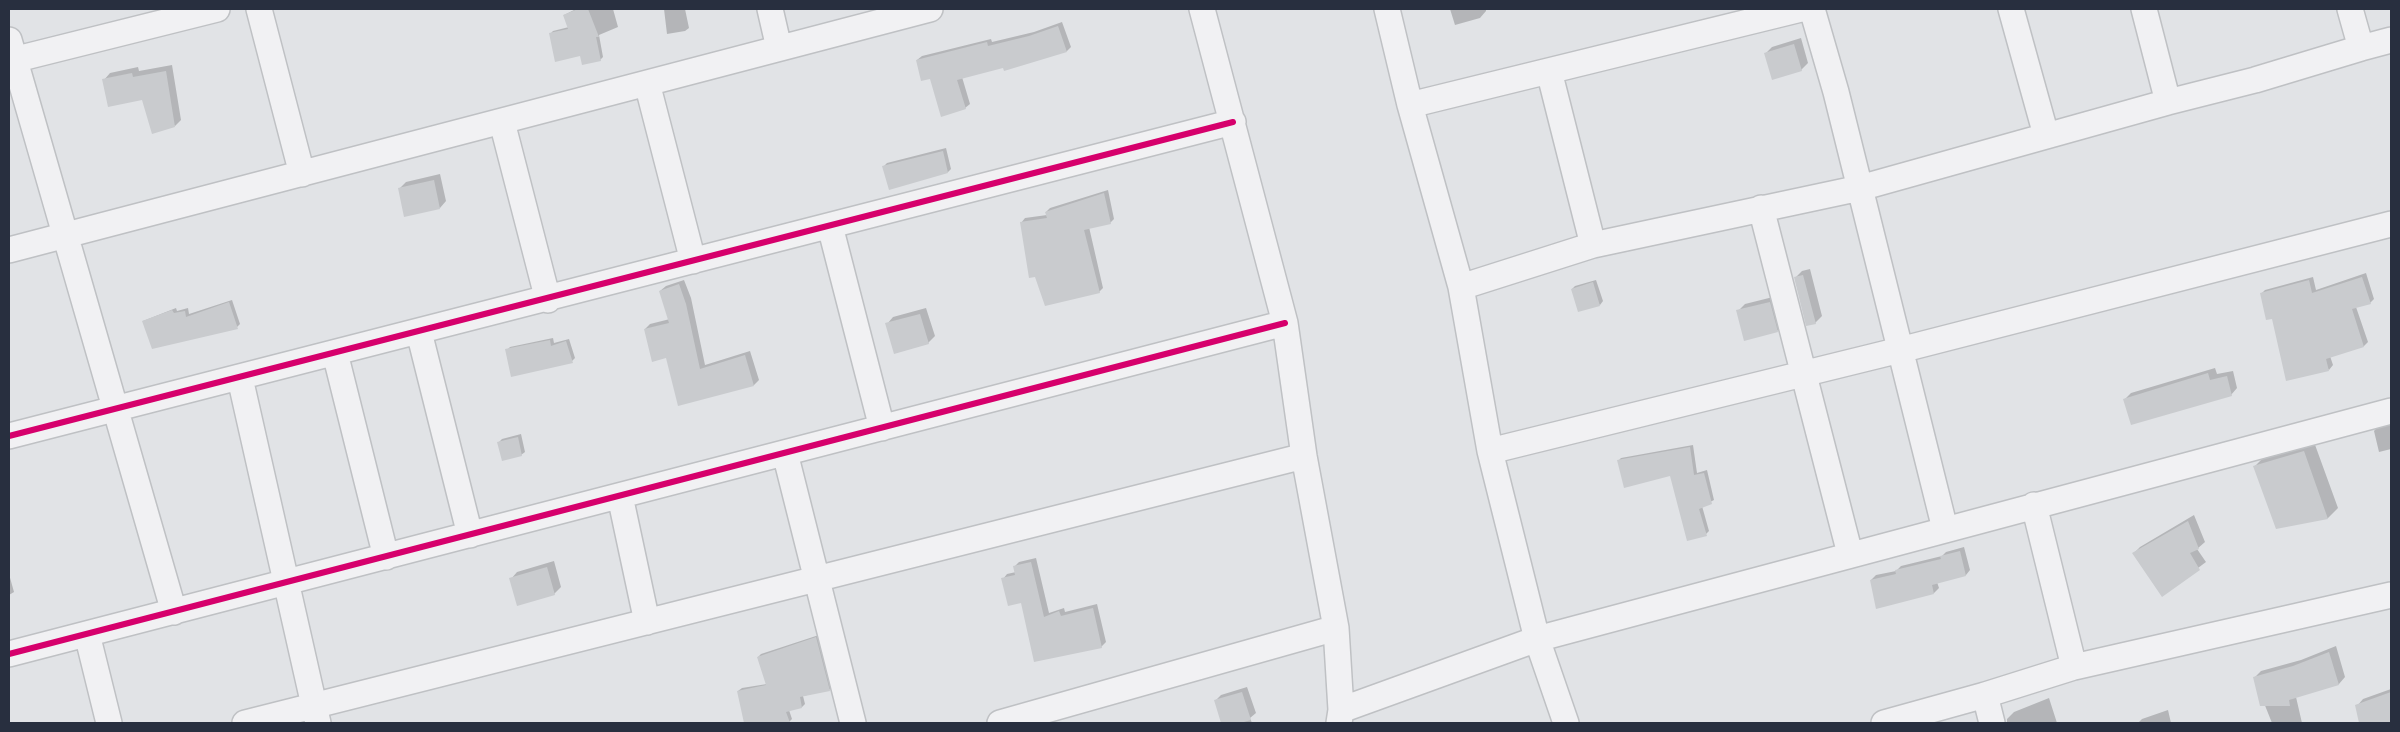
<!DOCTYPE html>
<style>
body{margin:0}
#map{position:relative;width:2400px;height:732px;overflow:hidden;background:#e1e3e6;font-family:Cabin,sans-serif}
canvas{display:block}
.frame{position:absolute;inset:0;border:10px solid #282f3f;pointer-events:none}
</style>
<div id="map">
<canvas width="2400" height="732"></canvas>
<div class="frame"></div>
</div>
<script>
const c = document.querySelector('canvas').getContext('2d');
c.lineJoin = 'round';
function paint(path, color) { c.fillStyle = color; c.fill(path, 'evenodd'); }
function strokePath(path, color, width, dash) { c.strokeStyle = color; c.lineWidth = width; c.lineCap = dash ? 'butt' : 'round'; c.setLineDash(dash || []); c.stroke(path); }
const shadow = new Path2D(`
 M 576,9 L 613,9 L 618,27 L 599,35 L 603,57 L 600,60 L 581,54 L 550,34 L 553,31 L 569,27 L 564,15 Z
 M 664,9 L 685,9 L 689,28 L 685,31 L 667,34 Z
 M 1450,9 L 1486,9 L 1486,11 L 1480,18 L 1455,25 Z
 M 1062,22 L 1071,47 L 1067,51 L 1005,69 L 1004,67 L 962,77 L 970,104 L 965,108 L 931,78 L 917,60 L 922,56 L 991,39 L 992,42 L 1034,32 Z
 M 1801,38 L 1808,63 L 1801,70 L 1765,54 L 1772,47 Z
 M 172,65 L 181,120 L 175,126 L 143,98 L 104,80 L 110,73 L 138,67 L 139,71 Z
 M 946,148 L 951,169 L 948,172 L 884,166 L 887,163 Z
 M 440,174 L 446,201 L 440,208 L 399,189 L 406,182 Z
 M 1108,190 L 1114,219 L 1110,223 L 1089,227 L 1103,288 L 1099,292 L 1036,276 L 1021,223 L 1025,218 L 1047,215 L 1046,212 L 1050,208 Z
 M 1810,269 L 1822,316 L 1815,323 L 1795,278 L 1802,271 Z
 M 2366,273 L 2374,299 L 2370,303 L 2356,307 L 2368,342 L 2364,346 L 2330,356 L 2333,365 L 2329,370 L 2273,317 L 2261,294 L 2265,290 L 2313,277 L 2316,290 Z
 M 684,280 L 691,298 L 705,365 L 750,351 L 759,380 L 754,385 L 679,404 L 667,357 L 645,329 L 650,324 L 670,319 L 660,291 L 666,286 Z
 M 1596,280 L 1603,301 L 1600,305 L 1572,289 L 1575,286 Z
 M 1777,296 L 1784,324 L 1777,331 L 1738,311 L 1745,304 Z
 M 232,300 L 240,324 L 237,327 L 143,321 L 176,308 L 177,311 L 188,308 L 189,314 Z
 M 926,308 L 935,336 L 928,343 L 887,324 L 893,317 Z
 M 553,338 L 554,343 L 569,339 L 575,358 L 572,361 L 507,350 L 510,347 Z
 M 2215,368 L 2217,374 L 2233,371 L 2237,388 L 2231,395 L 2125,399 L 2131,393 Z
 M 2391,421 L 2391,449 L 2379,452 L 2374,431 L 2380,424 Z
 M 521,434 L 525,452 L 521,455 L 499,442 L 502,439 Z
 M 2314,442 L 2338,508 L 2328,518 L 2277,528 L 2254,467 L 2264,457 Z
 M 1693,445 L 1697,473 L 1707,470 L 1714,500 L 1702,506 L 1709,531 L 1706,534 L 1671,475 L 1618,461 L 1621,458 Z
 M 2194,515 L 2205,542 L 2197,549 L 2206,562 L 2162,595 L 2134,553 L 2140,547 Z
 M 1964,547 L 1970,570 L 1966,575 L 1937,582 L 1939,588 L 1934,593 L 1877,607 L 1871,580 L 1876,575 L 1896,571 L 1901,566 L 1942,556 L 1946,552 Z
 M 1036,558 L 1049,613 L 1064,608 L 1065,612 L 1097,604 L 1106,642 L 1101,647 L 1035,660 L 1022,602 L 1003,579 L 1007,574 L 1016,572 L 1014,567 L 1019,562 Z
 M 554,561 L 561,587 L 554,594 L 511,579 L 517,572 Z
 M 9,574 L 14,592 L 9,595 Z
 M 819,635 L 832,687 L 829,690 L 803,696 L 805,704 L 802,707 L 789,710 L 792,719 L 789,722 L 745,723 L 738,691 L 742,688 L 767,684 L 758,657 L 761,654 Z
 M 2336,646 L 2345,677 L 2339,684 L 2296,697 L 2302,723 L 2272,723 L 2254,678 L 2261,671 L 2301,660 Z
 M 1247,687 L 1256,713 L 1250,718 L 1252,723 L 1222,723 L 1215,701 L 1221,695 Z
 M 2391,689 L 2391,723 L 2360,723 L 2357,706 L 2363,699 Z
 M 2049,698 L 2057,723 L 2007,723 L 2007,719 L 2014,712 Z
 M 2168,710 L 2171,723 L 2138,723 L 2142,719 Z`);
const building = new Path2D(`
 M 578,9 L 588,9 L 599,37 L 596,37 L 601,61 L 582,65 L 580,56 L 555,62 L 549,33 L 568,29 L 563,15 Z
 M 1058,26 L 1067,52 L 1004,71 L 1003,68 L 957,80 L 966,109 L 941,117 L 930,79 L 921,81 L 916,60 L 987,42 L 988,46 L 1029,36 Z
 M 1794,44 L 1802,71 L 1772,80 L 1764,53 Z
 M 166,71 L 175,127 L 152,134 L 142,100 L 108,107 L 102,79 L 132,73 L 133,77 Z
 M 943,151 L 948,173 L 889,190 L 882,166 Z
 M 434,180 L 440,209 L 404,217 L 398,188 Z
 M 1104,193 L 1111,224 L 1084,230 L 1100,293 L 1045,306 L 1035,277 L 1029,278 L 1020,222 L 1047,218 L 1045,212 Z
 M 1803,275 L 1816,324 L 1806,326 L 1794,277 Z
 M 2362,277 L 2371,304 L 2352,309 L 2364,347 L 2326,359 L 2329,371 L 2286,381 L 2272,319 L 2266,320 L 2260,293 L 2309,280 L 2312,293 Z
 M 1593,282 L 1600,306 L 1578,312 L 1571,289 Z
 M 679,284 L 686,304 L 700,369 L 745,355 L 754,386 L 678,406 L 666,358 L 652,362 L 644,329 L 669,323 L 659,291 Z
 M 229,302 L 238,329 L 152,349 L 142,321 L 172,310 L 174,313 L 185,311 L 186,317 Z
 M 1770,302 L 1778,332 L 1744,341 L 1736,310 Z
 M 920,314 L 929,344 L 894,354 L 885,323 Z
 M 550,340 L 551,346 L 566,341 L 573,363 L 511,377 L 505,349 Z
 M 2208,373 L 2210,380 L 2227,376 L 2232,396 L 2131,425 L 2123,399 Z
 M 518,437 L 522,456 L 502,461 L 497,442 Z
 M 1690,447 L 1694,475 L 1704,473 L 1712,504 L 1699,509 L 1707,536 L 1687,541 L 1670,476 L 1624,488 L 1617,460 Z
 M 2304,451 L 2328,519 L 2276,529 L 2253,466 Z
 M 2188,521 L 2199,549 L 2190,553 L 2200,570 L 2162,597 L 2132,553 Z
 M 1960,551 L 1966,576 L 1932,585 L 1934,594 L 1876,609 L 1870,580 L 1896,574 L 1895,570 L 1941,559 L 1940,556 Z
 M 1031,562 L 1044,617 L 1059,611 L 1061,616 L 1093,608 L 1102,648 L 1034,662 L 1021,603 L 1008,606 L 1001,578 L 1015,575 L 1013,566 Z
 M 547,567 L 555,595 L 517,606 L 509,578 Z
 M 816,637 L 830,691 L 800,697 L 802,708 L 786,712 L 790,723 L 744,723 L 737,691 L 766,685 L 757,657 Z
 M 2329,652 L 2339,685 L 2289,700 L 2290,706 L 2260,706 L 2253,677 L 2293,666 Z
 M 1242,692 L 1251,720 L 1240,723 L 1221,723 L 1214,700 Z
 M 2391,692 L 2391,723 L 2359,723 L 2355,705 Z`);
const street = new Path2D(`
 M 259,9 L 302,174
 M 770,9 L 779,48
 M 1202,9 L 1285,323 L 1304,456 L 1336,628 L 1341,710 L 1339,723
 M 1387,9 L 1410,105 L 1461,287 L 1490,451 L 1537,639 L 1566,723
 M 1812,9 L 1836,92 L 1945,529
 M 2011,9 L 2046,135
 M 2144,9 L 2168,102
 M 2350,9 L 2361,48 L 2391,40
 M 9,40 L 174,612
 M 9,61 L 217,9
 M 1549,71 L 1593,245
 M 647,83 L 693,261
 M 1410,105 L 1801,9
 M 502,122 L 548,300
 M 1761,208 L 1850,554
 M 830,226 L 882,428
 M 9,250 L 930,9
 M 1461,287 L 1593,245 L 1860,188 L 2168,102 L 2255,80 L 2361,48
 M 419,332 L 470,535
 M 335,353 L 386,557
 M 240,378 L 318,723
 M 9,436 L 1233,122
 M 1490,451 L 1900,350 L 2391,224
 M 785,453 L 853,723
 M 620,496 L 647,622
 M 2034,505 L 2074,667
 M 87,634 L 109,723
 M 9,654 L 1285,323
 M 1985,695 L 1992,723
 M 1341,710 L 1537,639 L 2391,411
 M 245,723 L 1304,456
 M 1000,723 L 1336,628
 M 1884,723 L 1985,695 L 2074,667 L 2391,595`);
const cycleway = new Path2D(`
 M 9,436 L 1233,122
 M 9,654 L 1285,323`);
paint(shadow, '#0003');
paint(building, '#c9cbce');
strokePath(street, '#bfc1c4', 28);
strokePath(street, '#f1f1f3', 25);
strokePath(cycleway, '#d6006c', 6);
</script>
